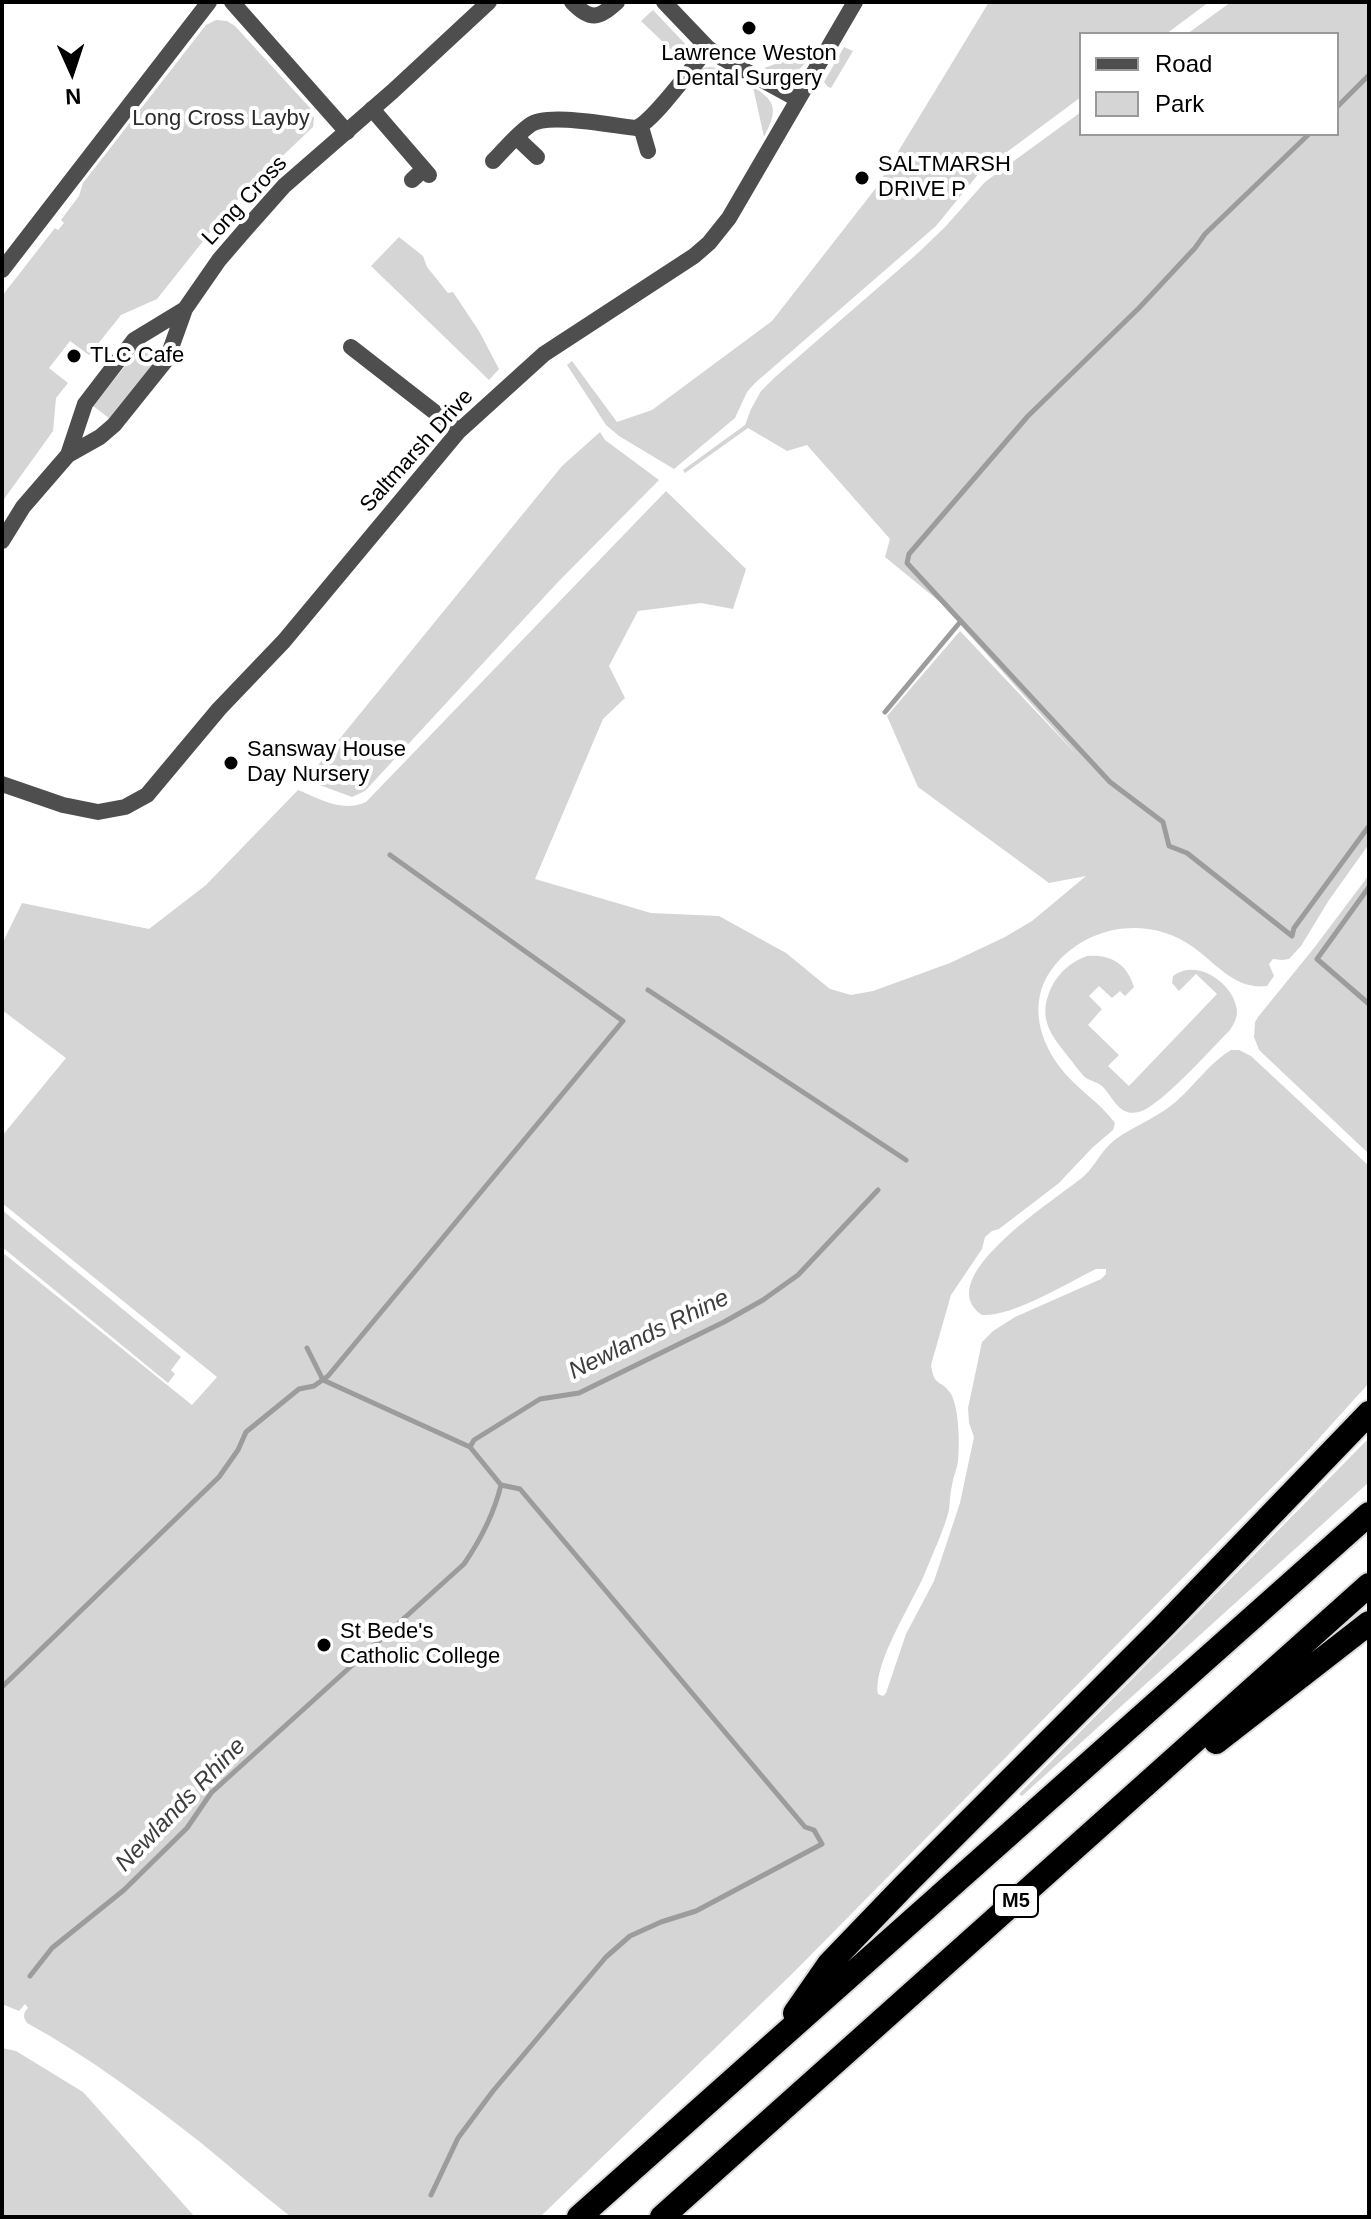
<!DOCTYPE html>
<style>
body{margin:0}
#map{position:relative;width:1371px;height:2219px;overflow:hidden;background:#fff;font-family:Arial,sans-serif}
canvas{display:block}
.frame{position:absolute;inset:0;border:4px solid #000;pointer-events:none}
.legend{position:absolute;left:1079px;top:32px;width:260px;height:104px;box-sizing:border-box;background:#fff;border:2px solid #999;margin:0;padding:10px 14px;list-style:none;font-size:24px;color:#000}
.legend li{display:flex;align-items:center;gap:16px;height:40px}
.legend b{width:40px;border:2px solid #999}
.north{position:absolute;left:32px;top:32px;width:80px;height:80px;-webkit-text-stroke:6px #fff;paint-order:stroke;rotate:177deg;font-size:22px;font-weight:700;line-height:32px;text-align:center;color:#000}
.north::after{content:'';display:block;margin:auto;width:28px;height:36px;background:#000;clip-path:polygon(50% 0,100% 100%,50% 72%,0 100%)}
</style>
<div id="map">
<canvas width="1371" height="2219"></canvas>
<div class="frame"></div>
<ul class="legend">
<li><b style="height:10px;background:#4e4e4e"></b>Road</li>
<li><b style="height:22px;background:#d5d5d5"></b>Park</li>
</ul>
<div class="north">N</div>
</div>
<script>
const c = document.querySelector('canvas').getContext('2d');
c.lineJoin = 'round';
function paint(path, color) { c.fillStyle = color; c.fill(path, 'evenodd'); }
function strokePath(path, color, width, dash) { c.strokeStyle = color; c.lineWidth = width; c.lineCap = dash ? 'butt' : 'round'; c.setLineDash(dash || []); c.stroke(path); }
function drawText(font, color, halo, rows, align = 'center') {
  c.font = font + ' Arial,sans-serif'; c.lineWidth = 8; c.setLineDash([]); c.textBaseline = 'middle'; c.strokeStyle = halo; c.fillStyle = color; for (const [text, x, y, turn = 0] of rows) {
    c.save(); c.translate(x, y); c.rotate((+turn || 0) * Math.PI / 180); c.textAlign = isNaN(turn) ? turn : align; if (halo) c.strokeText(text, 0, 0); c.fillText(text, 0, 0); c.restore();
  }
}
const green = new Path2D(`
 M 989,2 L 1209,2 L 1166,34 L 1081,34 L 1081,97 L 980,172 L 936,226 L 755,383 L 747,392 L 735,418 L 674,469 L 619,436 L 606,425 L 567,365 L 572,361 L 617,422 L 652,410 L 772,321 L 876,188 Z
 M 1231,2 L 1369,2 L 1369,844 L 1329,900 L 1301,946 L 1289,959 L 1282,960 L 1273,959 L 1269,964 L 1274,976 L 1267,986 C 1235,990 1217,964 1193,947 C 1149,916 1090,924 1055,965 C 1029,996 1036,1035 1059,1066 C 1075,1088 1100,1102 1115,1123 L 1113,1130 L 1092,1148 L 1059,1183 L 999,1229 L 992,1231 L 985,1237 L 982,1249 L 951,1295 L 931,1365 C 934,1388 942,1379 951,1394 C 959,1408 960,1444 958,1461 C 957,1469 953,1477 952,1485 C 950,1493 950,1502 949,1510 C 944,1529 935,1549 927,1568 C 915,1600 873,1661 878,1694 L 883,1696 L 886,1693 L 906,1634 L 934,1581 L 960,1503 L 974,1437 L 969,1423 L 968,1408 L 982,1342 L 993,1331 L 1015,1317 L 1101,1279 L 1106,1274 L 1106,1269 L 1096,1269 C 1065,1284 1015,1316 982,1315 C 928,1278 1060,1197 1084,1176 C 1097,1164 1100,1151 1116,1139 C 1134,1126 1156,1118 1173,1104 C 1193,1088 1209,1063 1231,1050 L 1239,1050 L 1251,1056 L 1369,1166 L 1369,1383 L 1304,1455 L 793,1973 L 540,2217 L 291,2217 C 260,2193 231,2167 200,2142 C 145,2099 89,2057 27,2023 C 23,2017 23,2013 28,2008 L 25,2004 L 19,2011 L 2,2004 L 2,1252 L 192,1405 L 217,1377 L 2,1203 L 2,1136 L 66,1058 L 2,1010 L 2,944 L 22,903 L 149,929 L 206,885 L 298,790 C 320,799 343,813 366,802 L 666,491 L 746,569 L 733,609 L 701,603 L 638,611 L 609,666 L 625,698 L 603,719 L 535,879 L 651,913 L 719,916 L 786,953 L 830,989 L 851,995 L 873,991 L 950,963 L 1005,937 L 1032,921 L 1086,876 L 1049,883 L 918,787 L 887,716 L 960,631 L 1078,756 L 940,602 L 885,557 L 890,539 L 807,445 L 787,451 L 748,428 L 685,473 L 683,470 L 745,425 L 751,409 L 761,391 L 774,378 L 918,253 L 945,227 L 985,182 L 1081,112 L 1081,134 L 1337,134 L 1337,34 L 1187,34 Z
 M 653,10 L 691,50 L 694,55 L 688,66 L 641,21 Z
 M 216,20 L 227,21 L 235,26 L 311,109 L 314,118 L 313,127 L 253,184 L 227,211 L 157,299 L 121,315 L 89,355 L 70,341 L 49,368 L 68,383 L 56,398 L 53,431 L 2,502 L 2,296 L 55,228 L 58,230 L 64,223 L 61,220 L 79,196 L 83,183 L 206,25 Z
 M 844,47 L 853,51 L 831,88 L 828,87 L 824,82 Z
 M 813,51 C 800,74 788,81 764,68 Z
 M 710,67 L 718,68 L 730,75 L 721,89 L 695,74 L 702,68 Z
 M 753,87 C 779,102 776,113 764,137 Z
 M 399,237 L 423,256 L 427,267 L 448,293 L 453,292 L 479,331 L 499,369 L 489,380 L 371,266 Z
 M 141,346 L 157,359 L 109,418 L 93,406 Z
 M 600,432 L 605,440 L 659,480 L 558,582 L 365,791 L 352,797 L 306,780 L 562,466 Z
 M 1369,875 L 1369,1154 L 1259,1050 L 1254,1037 L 1255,1022 L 1258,1017 L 1314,948 Z
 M 1087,956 C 1111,954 1127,964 1134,987 L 1125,996 L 1120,991 L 1112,998 L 1099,986 L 1089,996 L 1102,1009 L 1088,1025 L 1119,1055 L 1108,1066 L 1129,1086 L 1217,994 L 1196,974 L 1179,991 L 1172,983 L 1173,976 C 1197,957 1235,984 1237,1011 C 1237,1018 1234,1024 1230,1030 C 1213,1047 1160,1107 1139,1112 C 1119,1117 1114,1098 1102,1086 C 1097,1082 1091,1081 1086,1078 C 1080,1073 1075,1065 1070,1059 C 1051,1035 1037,1019 1051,988 C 1058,973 1072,961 1087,956 Z
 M 2,1210 L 181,1357 L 171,1370 L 175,1374 L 168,1383 L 2,1247 Z
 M 1369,1438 L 1369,1482 L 1022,1796 L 1019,1794 Z
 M 2,2048 L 16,2051 L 83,2092 L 195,2217 L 2,2217 Z`);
const stream = new Path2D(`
 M 1337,107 L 1369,75
 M 1309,134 L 1205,234 L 1195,248 L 1139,308 L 1028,416 L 909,554 L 907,563 L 1110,782 L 1163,822 L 1169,846 L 1187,853 L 1292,936 L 1294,928 L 1369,826
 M 885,712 L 961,621
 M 1369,887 L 1317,959 L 1369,1004
 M 648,990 L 906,1160
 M 307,1348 L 323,1380 L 470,1447
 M 2,1687 L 219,1477 L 238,1450 L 246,1432 L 299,1389 L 314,1386 L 328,1376 L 623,1021 L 390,855
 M 30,1976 L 52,1948 L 124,1890 L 187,1828 L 211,1793 L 464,1564 C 481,1539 494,1514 501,1485 L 470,1447 L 474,1440 L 540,1399 L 579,1393 L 724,1322 L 763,1300 L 798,1275 L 878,1190
 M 431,2195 L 458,2138 L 493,2091 L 606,1957 L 630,1936 L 661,1922 L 696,1911 L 822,1844 L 814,1830 L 805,1827 L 520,1489 L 501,1485`);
const minor = new Path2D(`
 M 232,2 L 347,132
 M 572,2 C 591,21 598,19 617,2
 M 664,2 L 708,48 L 722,58 L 797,99
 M 372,109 L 429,175
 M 641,127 L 648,151
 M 517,138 L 537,157
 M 493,161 C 505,149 516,135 530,125 C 547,112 614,126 636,128 C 653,122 694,65 708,48
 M 412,180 L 424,169
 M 2,270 L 209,2
 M 351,347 L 459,431
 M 2,784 L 63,805 L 98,812 L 125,807 L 147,795 L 219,709 L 284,641 L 459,431 L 544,354 L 694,256 L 709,243 L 729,218 L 855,2`);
const tertiary = new Path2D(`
 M 68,455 L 85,404 L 134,340 L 185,309
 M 2,541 L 23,507 L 68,455 L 100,437 L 114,425 L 167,359 L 185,309 L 219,260 L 244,231 L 284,186 L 393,91 L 489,2`);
const motorway = new Path2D(`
 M 1216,1742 L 1369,1623
 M 795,2013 L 829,1964 L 904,1886 L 1163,1627 L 1369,1413
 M 579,2217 L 1369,1514
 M 662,2217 L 1369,1585`);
const markers = [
 [749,28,8,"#000"],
 [862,178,8,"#000"],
 [74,356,8,"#000"],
 [231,763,8,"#000"],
 [324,1645,8,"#000"]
];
const shields = [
 [1016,1901,44]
];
const shieldNames = [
 ["M5",1016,1901]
];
const poiNames = [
 ["Lawrence Weston",749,54,"center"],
 ["Dental Surgery",749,79,"center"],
 ["SALTMARSH",878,165],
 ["DRIVE P",878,190],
 ["TLC Cafe",90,356],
 ["Sansway House",247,750],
 ["Day Nursery",247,775],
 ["St Bede's",340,1632],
 ["Catholic College",340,1657]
];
const parkNames = [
 ["Long Cross Layby",221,119]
];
const streetNames = [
 ["Long Cross",245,201,-47],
 ["Saltmarsh Drive",417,451,-48]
];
const waterNames = [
 ["Newlands Rhine",649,1335,-26],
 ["Newlands Rhine",181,1805,-46]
];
paint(green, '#d5d5d5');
strokePath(stream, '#9c9c9c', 5);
strokePath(motorway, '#dbdbdb', 28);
strokePath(minor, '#4e4e4e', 16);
strokePath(tertiary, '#4e4e4e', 16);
strokePath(motorway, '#000', 24);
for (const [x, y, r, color] of markers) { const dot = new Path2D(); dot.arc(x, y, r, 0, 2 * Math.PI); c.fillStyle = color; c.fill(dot); strokePath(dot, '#fff', 3); }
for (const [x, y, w] of shields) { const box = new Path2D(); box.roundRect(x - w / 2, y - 16, w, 32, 6); c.fillStyle = '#fff'; c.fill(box); strokePath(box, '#000', 2); }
drawText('bold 20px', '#000', null, shieldNames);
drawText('22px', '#000', '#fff', poiNames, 'left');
drawText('22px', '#2c2c2c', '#fff', parkNames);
drawText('22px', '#000', '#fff', streetNames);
drawText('italic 24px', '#3d3d3d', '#fff', waterNames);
</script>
